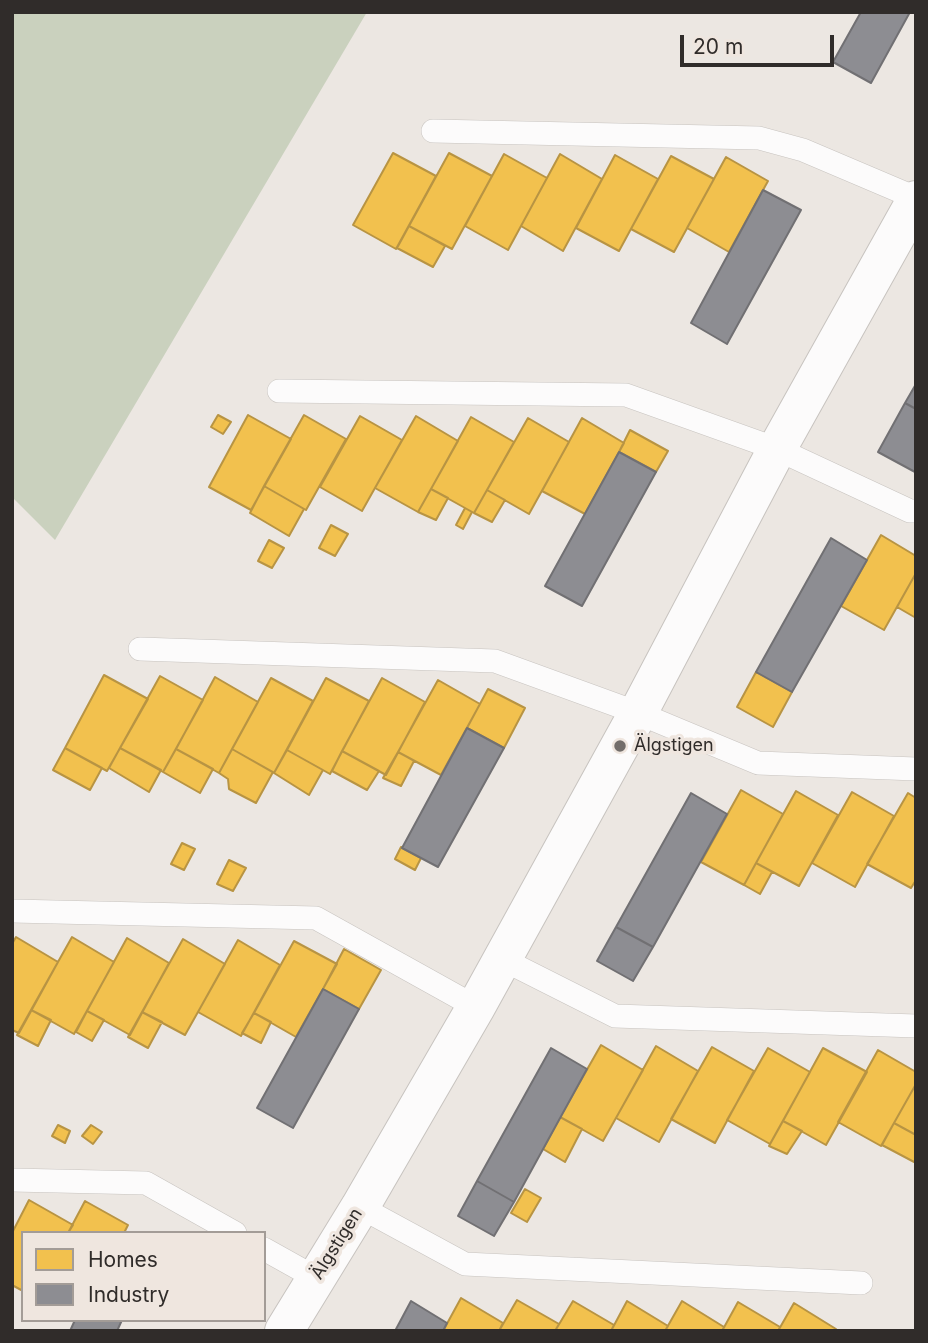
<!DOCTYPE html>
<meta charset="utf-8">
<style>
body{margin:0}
#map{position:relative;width:928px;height:1343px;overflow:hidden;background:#ece7e2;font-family:Inter,sans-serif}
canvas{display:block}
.frame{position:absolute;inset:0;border:14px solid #302c2a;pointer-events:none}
.legend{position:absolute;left:21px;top:1231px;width:245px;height:91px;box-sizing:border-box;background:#efe6df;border:2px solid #a39c97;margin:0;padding:9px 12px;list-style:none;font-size:21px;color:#302c2a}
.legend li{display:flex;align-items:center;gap:14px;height:35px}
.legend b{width:35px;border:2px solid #a39c97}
.scale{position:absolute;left:680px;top:35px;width:154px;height:32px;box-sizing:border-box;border:4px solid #302c2a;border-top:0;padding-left:9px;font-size:21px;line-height:24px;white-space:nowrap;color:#302c2a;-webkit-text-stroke:5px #efe6df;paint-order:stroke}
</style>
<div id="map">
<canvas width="928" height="1343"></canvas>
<div class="frame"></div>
<ul class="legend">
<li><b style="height:19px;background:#f2c14e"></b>Homes</li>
<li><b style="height:19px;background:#8d8d92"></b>Industry</li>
</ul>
<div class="scale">20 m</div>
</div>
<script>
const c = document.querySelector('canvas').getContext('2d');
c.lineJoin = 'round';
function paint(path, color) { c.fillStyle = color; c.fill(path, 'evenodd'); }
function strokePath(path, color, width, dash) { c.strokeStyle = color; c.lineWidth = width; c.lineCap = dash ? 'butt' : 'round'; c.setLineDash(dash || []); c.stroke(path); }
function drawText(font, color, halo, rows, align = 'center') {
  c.font = font + ' Inter,sans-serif'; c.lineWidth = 7; c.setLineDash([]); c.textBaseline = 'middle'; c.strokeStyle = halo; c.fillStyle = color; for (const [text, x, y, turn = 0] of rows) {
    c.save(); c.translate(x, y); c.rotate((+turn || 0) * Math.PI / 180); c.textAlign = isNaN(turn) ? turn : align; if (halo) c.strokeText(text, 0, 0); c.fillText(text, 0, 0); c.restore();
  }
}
const green = new Path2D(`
 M 12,12 L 367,12 L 55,540 L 12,497 Z`);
const homes = new Path2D(`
 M 393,153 L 436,176 L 396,249 L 353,225 Z
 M 449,153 L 492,176 L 452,249 L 409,226 Z
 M 504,154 L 547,178 L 508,250 L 465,226 Z
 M 560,154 L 602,179 L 563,251 L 521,226 Z
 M 615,155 L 658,179 L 619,251 L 576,228 Z
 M 671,156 L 714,179 L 674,252 L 631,229 Z
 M 726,157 L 768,181 L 729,252 L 687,228 Z
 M 409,226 L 445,246 L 433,267 L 397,248 Z
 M 218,415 L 231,422 L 223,434 L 211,427 Z
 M 248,415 L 291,439 L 251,510 L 209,487 Z
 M 304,415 L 346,439 L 306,510 L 264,486 Z
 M 360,416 L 402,440 L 362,511 L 320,487 Z
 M 416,416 L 458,441 L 418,512 L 375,488 Z
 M 471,417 L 514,442 L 474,513 L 431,489 Z
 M 528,418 L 569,442 L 529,514 L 487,490 Z
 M 582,418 L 624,443 L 585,514 L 542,491 Z
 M 630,430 L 668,451 L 656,472 L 619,452 Z
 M 264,486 L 304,509 L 289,536 L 250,513 Z
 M 431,489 L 448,498 L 436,520 L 418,512 Z
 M 487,490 L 505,500 L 492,522 L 474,513 Z
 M 465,508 L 472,512 L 463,529 L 456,525 Z
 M 331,525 L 348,534 L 335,556 L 319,548 Z
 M 881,535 L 916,556 L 916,573 L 884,630 L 841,606 Z
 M 269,540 L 284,548 L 272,568 L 258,561 Z
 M 916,573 L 916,618 L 897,607 Z
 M 756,672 L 792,692 L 773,727 L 737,707 Z
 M 104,675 L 148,699 L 107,771 L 65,748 Z
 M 160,676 L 203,700 L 163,772 L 120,748 Z
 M 215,677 L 258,702 L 219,773 L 176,749 Z
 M 271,678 L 313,701 L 274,773 L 232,749 Z
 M 326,678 L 369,701 L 330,774 L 287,750 Z
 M 382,678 L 425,702 L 386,775 L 342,751 Z
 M 438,680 L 480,704 L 441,775 L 398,752 Z
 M 488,689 L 525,708 L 504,748 L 467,728 Z
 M 65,748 L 102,768 L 90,790 L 53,770 Z
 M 120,748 L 161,770 L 149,792 L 109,768 Z
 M 176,749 L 213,769 L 200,793 L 163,772 Z
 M 232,749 L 273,772 L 256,803 L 229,789 L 228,779 L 219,773 Z
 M 287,750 L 323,770 L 309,795 L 274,773 Z
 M 342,751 L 379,771 L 367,790 L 332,771 Z
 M 398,752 L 414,761 L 401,786 L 383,778 Z
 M 741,790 L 783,814 L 744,885 L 701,862 Z
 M 796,791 L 838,815 L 799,886 L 756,863 Z
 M 852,792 L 894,816 L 855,887 L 812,863 Z
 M 908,793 L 916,798 L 916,880 L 911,888 L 867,864 Z
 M 182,843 L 195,849 L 184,870 L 171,864 Z
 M 401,847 L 421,858 L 415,870 L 395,859 Z
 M 229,860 L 246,868 L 233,891 L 217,884 Z
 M 756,863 L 772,872 L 760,894 L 744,885 Z
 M 16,937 L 58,962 L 19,1033 L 12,1030 L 12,944 Z
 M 72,937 L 114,962 L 74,1034 L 31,1010 Z
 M 127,938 L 169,963 L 130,1035 L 87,1011 Z
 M 183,939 L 225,964 L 185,1035 L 142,1012 Z
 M 238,940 L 280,965 L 241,1036 L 198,1012 Z
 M 294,941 L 337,964 L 296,1037 L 254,1013 Z
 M 344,949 L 381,970 L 359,1009 L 323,989 Z
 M 31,1010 L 51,1020 L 38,1046 L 17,1035 Z
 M 87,1011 L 104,1020 L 92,1041 L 76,1032 Z
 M 142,1012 L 162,1022 L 148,1048 L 128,1037 Z
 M 254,1013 L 271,1022 L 261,1043 L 242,1033 Z
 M 601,1045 L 643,1070 L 603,1141 L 560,1117 Z
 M 656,1046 L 698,1071 L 659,1142 L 616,1118 Z
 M 712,1047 L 754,1071 L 715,1143 L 671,1119 Z
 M 768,1048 L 810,1072 L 770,1144 L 727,1120 Z
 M 823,1048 L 867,1072 L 826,1145 L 783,1121 Z
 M 878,1050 L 916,1072 L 916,1084 L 881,1146 L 838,1122 Z
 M 916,1084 L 916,1135 L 894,1123 Z
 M 560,1117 L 582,1129 L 565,1162 L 543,1149 Z
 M 783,1121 L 802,1131 L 787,1154 L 769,1146 Z
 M 894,1123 L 916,1135 L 916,1163 L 882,1145 Z
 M 58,1125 L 70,1131 L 65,1143 L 52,1136 Z
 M 91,1125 L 102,1132 L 93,1144 L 82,1136 Z
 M 525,1189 L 541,1198 L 527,1222 L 511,1213 Z
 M 29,1200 L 73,1225 L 68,1233 L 23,1233 L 23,1291 L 12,1285 L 12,1233 Z
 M 85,1201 L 128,1225 L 124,1233 L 68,1233 Z
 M 461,1298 L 503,1323 L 499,1331 L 443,1331 Z
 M 517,1300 L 559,1324 L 555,1331 L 499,1331 Z
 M 573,1301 L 614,1325 L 611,1331 L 555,1331 Z
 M 627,1301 L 668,1326 L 665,1331 L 611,1331 Z
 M 682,1301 L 724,1327 L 722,1331 L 665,1331 Z
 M 738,1302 L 780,1327 L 778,1331 L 722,1331 Z
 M 794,1303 L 836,1329 L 835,1331 L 778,1331 Z`);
const industry = new Path2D(`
 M 861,12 L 910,12 L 871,83 L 833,62 Z
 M 763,190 L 801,210 L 727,344 L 691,323 Z
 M 916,384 L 916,409 L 905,403 Z
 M 905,403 L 916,409 L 915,472 L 878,452 Z
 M 619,452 L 656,472 L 582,606 L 545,586 Z
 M 831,538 L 867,560 L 792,692 L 756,672 Z
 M 467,728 L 504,748 L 438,867 L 402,848 Z
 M 691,793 L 727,814 L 653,947 L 616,927 Z
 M 616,927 L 653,947 L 633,981 L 597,961 Z
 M 323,989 L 359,1009 L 293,1128 L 257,1108 Z
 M 551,1048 L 587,1069 L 514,1202 L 477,1181 Z
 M 477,1181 L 514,1202 L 494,1236 L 458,1216 Z
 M 411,1301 L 447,1323 L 443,1331 L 395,1331 Z
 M 75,1320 L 122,1320 L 117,1331 L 70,1331 Z`);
const lane = new Path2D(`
 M 433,131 L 759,138 L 803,150 L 916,198
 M 279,391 L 626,395 L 777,449 L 910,511 L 916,511
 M 140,649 L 495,661 L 638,713 L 758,763 L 916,769
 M 12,911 L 316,918 L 476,1007
 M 502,959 L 615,1016 L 916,1026
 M 12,1180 L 146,1183 L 235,1233
 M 360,1207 L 465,1264 L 861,1283
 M 264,1249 L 316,1278`);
const street = new Path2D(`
 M 284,1331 L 360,1207 L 476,1007 L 638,713 L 777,449 L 916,200`);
const markers = [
 [620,746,7,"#726d6a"]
];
const poiNames = [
 ["Älgstigen",634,746]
];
const streetNames = [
 ["Älgstigen",337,1244,-58]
];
paint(green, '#cad1be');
paint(homes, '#f2c14e');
strokePath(homes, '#b89443', 2);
paint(industry, '#8d8d92');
strokePath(industry, '#717073', 2);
strokePath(lane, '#c7c3bf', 24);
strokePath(street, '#c7c3bf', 40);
strokePath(lane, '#fcfbfb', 23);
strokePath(street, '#fcfbfb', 38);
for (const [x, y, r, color] of markers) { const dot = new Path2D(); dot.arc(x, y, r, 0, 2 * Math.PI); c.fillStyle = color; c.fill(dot); strokePath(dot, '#efe6df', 2.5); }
drawText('18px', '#302c2a', '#efe6df', poiNames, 'left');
drawText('18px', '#302c2a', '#efe6df', streetNames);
</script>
